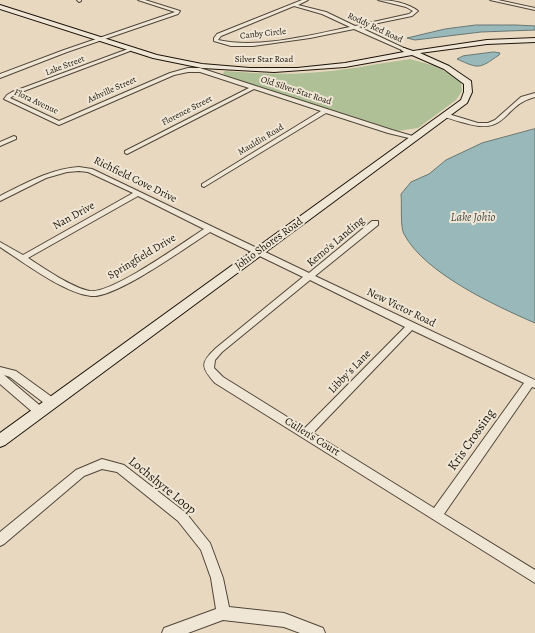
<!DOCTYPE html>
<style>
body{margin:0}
canvas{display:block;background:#e8d8bf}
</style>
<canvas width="535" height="633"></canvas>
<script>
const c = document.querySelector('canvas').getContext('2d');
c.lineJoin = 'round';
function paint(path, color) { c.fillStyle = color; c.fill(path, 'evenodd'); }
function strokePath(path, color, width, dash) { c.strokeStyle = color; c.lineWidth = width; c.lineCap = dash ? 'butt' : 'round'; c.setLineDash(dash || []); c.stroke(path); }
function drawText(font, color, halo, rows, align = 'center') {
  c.font = font + ' Alegreya,serif'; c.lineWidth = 4; c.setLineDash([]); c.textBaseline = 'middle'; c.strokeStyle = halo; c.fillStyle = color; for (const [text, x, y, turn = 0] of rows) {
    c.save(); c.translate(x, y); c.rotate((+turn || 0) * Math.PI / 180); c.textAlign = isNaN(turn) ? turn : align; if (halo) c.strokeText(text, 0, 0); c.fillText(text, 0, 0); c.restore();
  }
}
const green = new Path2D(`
 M 410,59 L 435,66 L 456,77 L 461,83 L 462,91 L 456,100 L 418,128 L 397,131 L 225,76 L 223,73 L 225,71 C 252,73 280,75 307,73 C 342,71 376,64 410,59 Z`);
const water = new Path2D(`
 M 476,25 L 516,25 L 535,26 L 535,30 L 481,32 L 415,40 L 407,38 L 445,29 Z
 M 494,52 L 500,53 L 499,55 C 479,69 479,69 457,59 L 463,56 Z
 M 535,129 L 535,323 C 496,306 424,273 404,234 C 400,227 402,204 401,194 L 411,182 L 429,174 L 446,160 L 482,143 Z`);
const street = new Path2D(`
 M 77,0 L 81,0 L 81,1 L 79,2 Z
 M 138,0 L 145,0 L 180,11 L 178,14 L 67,52 L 0,78 L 0,74 L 64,50 L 175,12 Z
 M 302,0 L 308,0 L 298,5 L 326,12 L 355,26 L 409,14 L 413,11 L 406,7 L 378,0 C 391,0 408,3 418,11 L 412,16 L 359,27 L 406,49 L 406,50 L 404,51 L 354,29 L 310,38 L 253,46 L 231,46 L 214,41 L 214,38 L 217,34 ZM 294,6 L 322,14 L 350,27 C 310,35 259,49 218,40 L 221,36 Z
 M 490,0 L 498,0 L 535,8 L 535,10 Z
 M 128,49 L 130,50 L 130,51 L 16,94 L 10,98 L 59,121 L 170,73 L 188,68 L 200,68 L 392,130 L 416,137 L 413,139 L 388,133 L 326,113 L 204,187 L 202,186 L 202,184 L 321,111 L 254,89 L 127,154 L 125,153 L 125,151 L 249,88 L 200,72 L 188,72 L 174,75 L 59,125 L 4,99 L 7,95 L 12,92 Z
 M 535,93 L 535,97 C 502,105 509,136 465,123 C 458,121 448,119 442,115 L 445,113 L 478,123 L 488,123 L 495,120 L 521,97 Z
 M 14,136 L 16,137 L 16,139 L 0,146 L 0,142 Z
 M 79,167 L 92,169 L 309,273 L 372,221 L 378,221 L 378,225 L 315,276 L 535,380 L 535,388 L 532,387 L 444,514 L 535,570 L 535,583 L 215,383 C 201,367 200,363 216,348 L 303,277 L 210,232 C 188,246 115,299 91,296 C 64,293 23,262 0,247 L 0,242 L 23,255 L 133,193 L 88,172 L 79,171 L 67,172 L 46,178 L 0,201 L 0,196 C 26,183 50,169 79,167 ZM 138,196 L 204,229 C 184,242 112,294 90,291 C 72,288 44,268 28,258 ZM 310,280 L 405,327 L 305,428 L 223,377 L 214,368 L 215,360 L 222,352 ZM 412,330 L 524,383 L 434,508 L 313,433 Z
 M 0,367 L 16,371 L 56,400 L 57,403 L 56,406 L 52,407 L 48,406 L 10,377 L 4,375 L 44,409 L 45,412 L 44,415 L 40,416 L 36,415 L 0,384 Z
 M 102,459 L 124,465 L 186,513 L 210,543 L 223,578 L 229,607 L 284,613 L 323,628 L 325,633 L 300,633 L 284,627 L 223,620 L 188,633 L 162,633 L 164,628 L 216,609 L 211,578 L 201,550 L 178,521 L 117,472 L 102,469 L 84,476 L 4,544 L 0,546 L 0,532 L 76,470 Z`);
const secondary = new Path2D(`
 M 0,5 L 157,55 L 202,64 L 250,68 L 297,68 L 345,63 L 404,52 L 401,50 L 404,48 L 413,51 L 487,40 L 535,38 L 535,42 L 487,44 L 420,53 L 449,66 L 471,81 L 472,92 L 467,103 L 5,445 L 0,447 L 0,433 L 461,100 L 464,92 L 464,84 L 444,69 L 412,55 L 345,67 L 274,72 L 202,68 L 153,58 L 0,9 Z`);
const farStreetnames = [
 ["Roddy Red Road",375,28,25],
 ["Canby Circle",263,34,-6],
 ["Silver Star Road",264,60],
 ["Lake Street",65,66,-21],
 ["Ashville Street",112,90,-24],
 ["Old Silver Star Road",296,91,18],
 ["Flora Avenue",36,102,25],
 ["Florence Street",187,111,-27],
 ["Mauldin Road",261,140,-31]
];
const streetNames = [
 ["Richfield Cove Drive",135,180,26],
 ["Nan Drive",74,216,-29],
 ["Kemo's Landing",336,242,-40],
 ["Johio Shores Road",269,244,-36],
 ["Springfield Drive",142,257,-31],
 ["New Victor Road",401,308,26],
 ["Libby's Lane",350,372,-46],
 ["Cullen's Court",312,437,32]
];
const waterNames = [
 ["Lake Johio",473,218]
];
const nearStreetnames = [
 ["Kris Crossing",472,440,-55],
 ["Lochshyre Loop",162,486,39]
];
paint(green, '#b0c096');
paint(water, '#99b8b9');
strokePath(water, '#677774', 1);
strokePath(street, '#504639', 2);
strokePath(secondary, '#1d150c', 2);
paint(street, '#f0e6d5');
paint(secondary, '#f0e6d5');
drawText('9px', '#1d150c', '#f0e6d5', farStreetnames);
drawText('11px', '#1d150c', '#f0e6d5', streetNames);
drawText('italic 12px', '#484e49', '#f0e6d5', waterNames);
drawText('13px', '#1d150c', '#f0e6d5', nearStreetnames);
</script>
